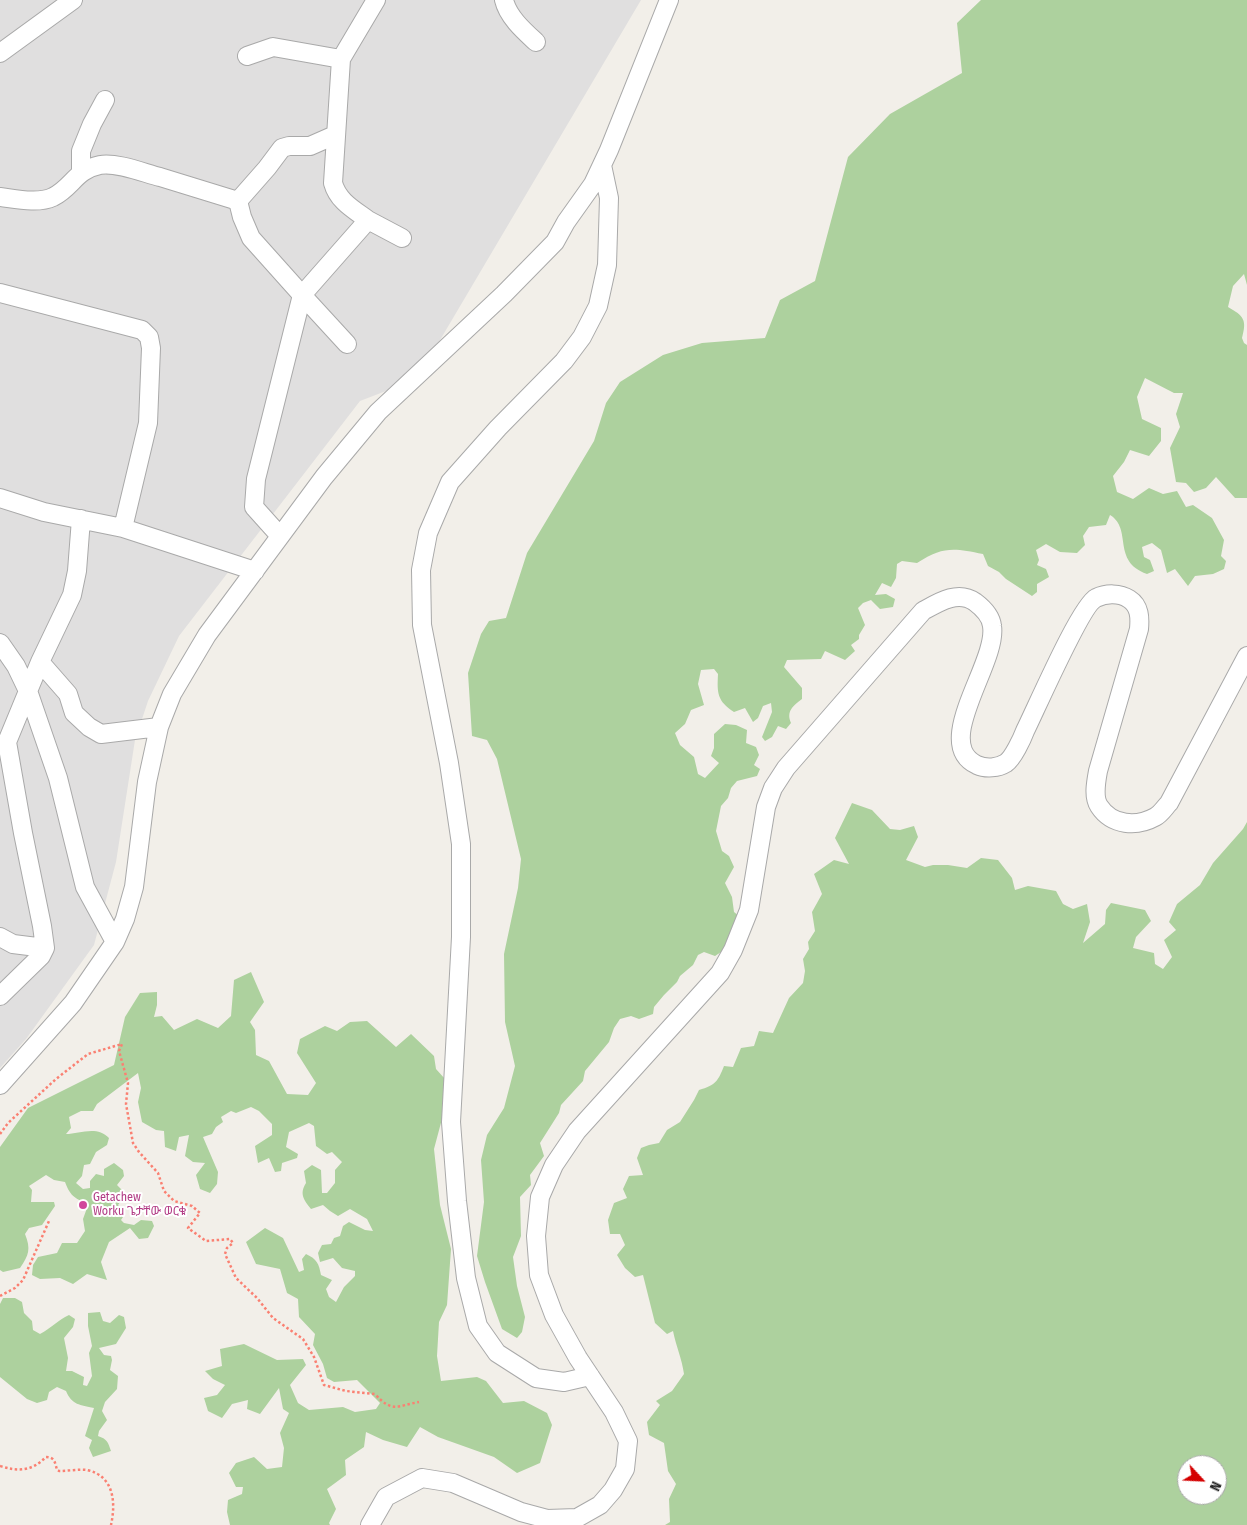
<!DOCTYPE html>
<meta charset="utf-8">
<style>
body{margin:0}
#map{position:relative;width:1247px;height:1525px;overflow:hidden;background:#f2efe9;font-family:"Fira Sans Condensed",sans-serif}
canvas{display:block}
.north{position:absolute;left:1177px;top:1455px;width:50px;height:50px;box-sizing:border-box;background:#fff;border:1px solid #a7a7a7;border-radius:50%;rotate:115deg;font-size:14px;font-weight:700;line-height:20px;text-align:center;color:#222}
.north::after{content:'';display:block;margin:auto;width:18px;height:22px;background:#d40000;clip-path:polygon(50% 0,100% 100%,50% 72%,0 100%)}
</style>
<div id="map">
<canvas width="1247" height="1525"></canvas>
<div class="north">N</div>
</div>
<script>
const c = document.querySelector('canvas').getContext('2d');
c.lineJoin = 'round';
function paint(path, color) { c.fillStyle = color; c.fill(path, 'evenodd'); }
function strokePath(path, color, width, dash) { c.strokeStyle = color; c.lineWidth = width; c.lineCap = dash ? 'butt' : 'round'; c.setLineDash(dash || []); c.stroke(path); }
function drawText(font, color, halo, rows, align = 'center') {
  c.font = font + ' "Fira Sans Condensed","Noto Sans Ethiopic",sans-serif'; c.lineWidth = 4; c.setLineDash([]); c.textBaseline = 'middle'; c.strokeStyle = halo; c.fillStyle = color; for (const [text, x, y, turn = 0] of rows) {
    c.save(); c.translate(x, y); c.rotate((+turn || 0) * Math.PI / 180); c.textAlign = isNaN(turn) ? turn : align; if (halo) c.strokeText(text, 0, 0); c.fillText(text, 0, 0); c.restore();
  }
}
const residential = new Path2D(`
 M 0,0 L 641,0 L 417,379 L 360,401 L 179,636 L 148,701 L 135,740 L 116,862 L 94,945 L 26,1039 L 0,1068 Z`);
const forest = new Path2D(`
 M 981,0 L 1247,0 L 1247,285 L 1244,274 L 1233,286 L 1228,307 C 1244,316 1247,320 1242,338 L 1244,343 L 1247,345 L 1247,498 L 1235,498 L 1216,477 L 1206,488 L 1194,492 L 1186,483 L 1176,482 L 1170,448 L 1180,427 L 1176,414 L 1183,393 L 1174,393 L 1145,378 L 1137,397 L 1142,419 L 1161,428 L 1161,441 L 1149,456 L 1130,450 L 1124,462 L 1113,476 L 1117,492 L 1133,499 L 1149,488 L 1163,494 L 1177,491 L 1186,507 L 1193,505 L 1212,518 L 1224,540 L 1221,556 L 1226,561 L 1224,569 L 1213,574 L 1195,576 L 1188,586 L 1175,569 L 1167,573 L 1161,550 L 1152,543 L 1142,547 L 1144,557 L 1150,560 L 1154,571 L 1147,574 C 1111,561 1133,529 1110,515 L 1106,525 L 1089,527 L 1083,536 L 1085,545 L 1077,553 L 1060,552 L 1046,544 L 1036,550 L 1039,560 L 1037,565 L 1046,569 L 1049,577 L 1037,584 L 1037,592 L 1032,596 L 1006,579 L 999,572 L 988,566 L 983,554 C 954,548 943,546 917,563 L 902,561 L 897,564 L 896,578 L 891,587 L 882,583 L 875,595 L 886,594 L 895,599 L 893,607 L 880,609 L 871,600 L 863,603 L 858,608 L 865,625 L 859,635 L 859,639 L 851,645 L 855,651 L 845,660 L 825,651 L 821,659 L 787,660 L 784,667 L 802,688 L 802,699 C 793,706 786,711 791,723 L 786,729 L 778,726 L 772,737 L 765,741 L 762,737 L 772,712 L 771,703 L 763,706 L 758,718 L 753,722 L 745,708 L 734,712 C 717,701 717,693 718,674 L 714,669 L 701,670 L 698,684 L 704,705 L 691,710 L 685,724 L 675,733 L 680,745 L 694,757 L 698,774 L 705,778 L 719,763 L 711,756 L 714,748 L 714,734 L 725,724 L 736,725 L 747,730 L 746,743 L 756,747 L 759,755 L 754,765 L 760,769 L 757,776 L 737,781 L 731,788 L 728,798 L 721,806 L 716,831 L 722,851 L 729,856 L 734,867 L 725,883 L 732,897 L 734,912 L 739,916 L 724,950 L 715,956 L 704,952 L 698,955 L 693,965 L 680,976 L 677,982 L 664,995 L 654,1007 L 653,1014 L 639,1019 L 631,1016 L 620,1019 L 614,1028 L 609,1042 L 585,1071 L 583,1081 L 561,1105 L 559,1113 L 540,1143 L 544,1156 L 530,1175 L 531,1185 L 520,1197 L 521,1236 L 513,1257 L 517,1286 L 525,1317 L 522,1332 L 517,1338 L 502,1329 L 485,1282 L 477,1256 L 484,1202 L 481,1160 L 487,1135 L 504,1108 L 515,1066 L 505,1022 L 504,954 L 518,888 L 521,859 L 497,759 L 487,740 L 472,736 L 468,673 L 481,634 L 489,621 L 506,618 L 527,553 L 594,441 L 606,403 L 620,382 L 663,355 L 702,343 L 765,338 L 780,300 L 815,281 L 848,157 L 890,114 L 962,73 L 957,23 Z
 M 852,803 L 872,810 L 890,829 L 900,830 L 914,826 L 918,837 L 906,860 L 925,867 L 933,865 L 948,865 L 967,868 L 981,858 L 998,860 L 1012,878 L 1015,890 L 1028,886 L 1056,891 L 1063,904 L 1073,909 L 1087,904 L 1090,922 L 1083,943 L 1105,924 L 1106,910 L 1111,903 L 1145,910 L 1151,921 L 1136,937 L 1133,948 L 1154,953 L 1155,964 L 1163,969 L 1172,957 L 1164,940 L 1176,930 L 1169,922 L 1177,904 L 1200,885 L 1213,863 L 1243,829 L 1247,822 L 1247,1525 L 665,1525 L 670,1522 L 669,1499 L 676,1484 L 668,1471 L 664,1443 L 649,1435 L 647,1422 L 660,1405 L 656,1401 L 672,1391 L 684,1374 C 682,1359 676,1346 673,1331 L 667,1334 L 655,1323 L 643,1275 L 635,1277 L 625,1268 L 617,1255 L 625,1245 L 620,1234 L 610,1234 L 608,1220 L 614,1203 L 627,1198 L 623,1189 L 629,1176 L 643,1175 L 637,1158 L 641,1148 L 649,1145 L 659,1143 L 667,1130 L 680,1122 L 694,1100 L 699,1090 C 716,1085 718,1081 724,1066 L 733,1067 L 741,1048 L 754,1046 L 759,1031 L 773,1033 L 789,998 L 803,983 L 805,971 L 803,959 L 809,949 L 808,942 L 815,931 L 812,912 L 822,894 L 814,874 L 834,860 L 849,864 L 835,838 ZM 1187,1465 L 1217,1465 L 1217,1495 L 1187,1495 Z
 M 251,972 L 264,1002 L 250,1022 L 255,1030 L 256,1055 L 269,1061 L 287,1094 L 308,1095 L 316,1083 L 297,1053 L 300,1039 L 325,1026 L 337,1031 L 350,1022 L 367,1021 L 396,1047 L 411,1034 L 434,1056 L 436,1069 L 445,1079 L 442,1119 L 434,1149 L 440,1205 L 451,1249 L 447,1305 L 439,1322 L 437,1356 L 441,1381 L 477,1377 L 486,1381 L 503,1403 L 524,1401 L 547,1413 L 552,1425 L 540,1463 L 517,1473 L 494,1457 L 438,1437 L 420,1427 L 407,1447 L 383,1440 L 366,1432 L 364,1447 L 345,1460 L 346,1475 L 327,1489 L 336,1509 L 329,1523 L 330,1525 L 230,1525 L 227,1512 L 228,1500 L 242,1494 L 243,1487 L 236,1487 L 229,1473 L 236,1463 L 254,1457 L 267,1469 L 282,1467 L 284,1448 L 280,1433 L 289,1413 L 283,1409 L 279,1388 L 260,1414 L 247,1409 L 248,1400 L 232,1404 L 222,1418 L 208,1411 L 204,1398 L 217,1395 L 225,1385 L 213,1379 L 205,1371 L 222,1366 L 220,1349 L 244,1344 L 277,1360 L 303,1359 L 306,1365 L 290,1385 L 298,1403 L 309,1410 L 343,1407 L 355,1412 L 376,1409 L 380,1403 L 357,1380 L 334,1382 L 327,1378 L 323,1364 L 313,1345 L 315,1334 L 299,1317 L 298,1299 L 287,1293 L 280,1269 L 256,1264 L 246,1242 L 265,1228 L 283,1238 L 299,1272 L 304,1270 L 302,1259 L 306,1254 C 317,1259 319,1264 321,1275 L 332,1280 L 326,1289 L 329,1297 L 336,1302 L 344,1287 L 355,1276 L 355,1271 L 342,1268 L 333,1258 L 320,1262 L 318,1253 L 322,1245 L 331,1244 L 334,1238 L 340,1236 L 343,1226 L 349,1222 L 365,1230 L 373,1231 L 367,1219 L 350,1209 L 338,1216 L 330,1211 L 323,1205 L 311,1209 C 304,1200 299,1194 306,1183 L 304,1171 L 312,1165 L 321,1170 L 322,1193 L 327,1193 L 335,1183 L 335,1170 L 342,1162 L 332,1152 L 327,1154 L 316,1146 L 314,1126 L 309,1123 L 289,1132 L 286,1147 L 298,1154 L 297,1158 L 282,1163 L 281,1171 L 275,1172 L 269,1158 L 258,1163 L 255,1146 L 272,1135 L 272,1124 L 259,1111 L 251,1107 L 236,1113 L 231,1111 L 221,1117 L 223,1122 L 216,1127 L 212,1134 L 203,1137 L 218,1172 L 217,1184 L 210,1193 L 200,1189 L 196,1175 L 205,1163 L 193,1162 L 185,1156 L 189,1135 L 179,1137 L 176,1151 L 165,1147 L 164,1131 L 156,1130 L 142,1122 L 138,1102 L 141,1088 L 138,1073 L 97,1104 L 93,1111 L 81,1111 L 69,1117 L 71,1128 L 66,1134 C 79,1134 97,1125 109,1138 L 107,1145 L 96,1152 L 90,1164 L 84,1165 L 82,1176 L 76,1183 L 83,1189 L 90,1188 L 90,1181 L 96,1174 L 104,1176 L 104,1169 L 114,1163 L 123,1170 L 124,1176 L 117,1185 L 123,1191 L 124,1197 L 118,1205 L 125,1214 L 121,1220 L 124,1223 L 134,1225 L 141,1220 L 152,1221 L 154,1226 L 148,1238 L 139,1239 L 130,1228 L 109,1242 L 101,1262 L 107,1280 L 87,1274 L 73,1284 L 60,1278 L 40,1279 L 32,1275 L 33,1265 L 38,1257 L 57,1253 L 62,1243 L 77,1243 L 85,1231 L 83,1219 L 87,1208 L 84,1202 C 73,1198 69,1193 65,1182 L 54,1180 L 46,1175 L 29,1186 L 32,1190 L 31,1202 L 54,1202 L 55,1206 L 42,1225 L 29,1228 L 25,1234 C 31,1249 29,1255 20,1268 L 3,1272 L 0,1270 L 0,1147 L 28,1108 L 114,1065 L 125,1017 L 140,993 L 157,992 L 157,1005 L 154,1017 L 162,1016 L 174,1030 L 197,1019 L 218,1028 L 231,1016 L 234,980 Z
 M 3,1298 L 15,1298 L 22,1302 L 24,1313 L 32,1321 L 33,1330 L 40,1334 C 51,1328 58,1320 69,1315 L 75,1319 L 73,1327 L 64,1338 L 68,1358 L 66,1371 L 72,1371 L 84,1377 L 83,1385 L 87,1386 L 92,1376 L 89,1353 L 92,1346 L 88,1326 L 88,1313 L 100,1312 L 103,1321 L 110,1323 L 119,1315 L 124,1317 L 126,1328 L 116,1344 L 99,1348 L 104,1355 L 111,1356 L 112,1360 L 110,1370 L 118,1376 L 117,1389 L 105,1402 L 102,1411 L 107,1420 L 99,1431 L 98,1436 C 107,1439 108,1442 111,1451 L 93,1457 L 89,1448 L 92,1440 L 85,1436 L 94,1408 C 80,1405 72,1405 66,1391 L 57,1387 L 49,1392 L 47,1400 L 37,1403 L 27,1399 L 0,1377 L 0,1304 Z`);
const path = new Path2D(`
 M 0,1134 L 8,1123 L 56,1079 L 88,1054 L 122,1044 L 119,1051 L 128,1083 L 126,1104 L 133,1143 L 139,1152 L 158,1173 L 164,1191 L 174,1201 L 192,1206 L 200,1213 L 188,1228 L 206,1241 L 230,1239 L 233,1243 L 227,1248 L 225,1254 L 236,1278 L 257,1298 L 273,1318 L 303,1339 L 314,1357 L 324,1385 L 346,1391 L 375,1394 C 392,1413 397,1406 419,1402
 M 0,1296 L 15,1288 L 23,1280 L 49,1221
 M 0,1466 C 19,1472 32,1471 46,1457 C 55,1457 55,1463 57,1470 L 59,1471 C 68,1471 79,1469 87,1470 C 114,1476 116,1502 111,1525`);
const minor = new Path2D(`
 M 504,0 C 508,17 524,31 536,42
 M 0,53 L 73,0
 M 247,56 L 273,47 L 341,59
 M 81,172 L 81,151 L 92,124 L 105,100
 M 0,197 C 16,199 38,204 53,197 C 73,187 75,170 100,165 C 117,162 144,173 160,177 C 186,185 212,193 238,201
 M 238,201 L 242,217 L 251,238 L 302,295 L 256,479 L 254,507 L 280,536
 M 238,201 L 267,168 L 282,148 L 289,146 L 310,146 L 335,135
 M 368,220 L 402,238
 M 0,293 L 142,330 L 149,337 L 151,348 L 148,423 L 123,528 L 255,571
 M 347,344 L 302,295 L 368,220 C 353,209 338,201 333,183 L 341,59 L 376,0
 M 0,498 L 44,512 L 123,528
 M 0,643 L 16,666 L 28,691 L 58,778 L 85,887 L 115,942
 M 40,662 L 72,595 L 77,571 L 81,519
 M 0,745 L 7,742 L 40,662 L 68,694 L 74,713 L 89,727 L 101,734 L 159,727
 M 0,937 L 13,944 L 45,948
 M 0,996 L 41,956 L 45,948 L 42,926 L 23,833 L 7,742
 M 0,1085 L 73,1003 L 115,942 L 125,919 L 134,887 L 147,782 L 159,727 L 172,694 L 207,635 L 324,477 L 378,412 L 504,294 L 555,242 L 566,222 L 593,184 L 609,150 L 669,0
 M 590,1376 L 564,1382 L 536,1378 L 497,1353 L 478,1326 L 466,1278 L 457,1201 L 451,1122 L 461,937 L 461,844 L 449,763 L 422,625 L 421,570 L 428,533 L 450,482 L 498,428 L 564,361 L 582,337 L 598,306 L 607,265 L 609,198 L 602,165
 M 370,1525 L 386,1497 L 422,1478 L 453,1483 L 521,1512 L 547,1519 L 577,1518 L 600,1505 L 613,1490 L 625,1469 L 628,1441 L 614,1412 L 578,1358 L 554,1315 L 539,1275 L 536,1236 L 540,1197 L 554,1165 L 577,1131 L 720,973 L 733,950 L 749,910 L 766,807 L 773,788 L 786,768 L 923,611 C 939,602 958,590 975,602 C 983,608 991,617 992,626 C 998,663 931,743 977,765 C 986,769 998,768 1006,763 C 1013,758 1022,739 1025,731 C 1036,709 1081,605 1096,598 C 1106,593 1120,593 1129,599 C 1140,606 1140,618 1139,629 L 1098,771 C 1096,782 1093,797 1099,806 C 1112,826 1137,827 1155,817 C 1161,814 1165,807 1169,803 L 1247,656`);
const markers = [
 [83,1205,5,"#d1479c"]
];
const hotelNames = [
 ["Getachew",93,1198],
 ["Worku ጌታቸው ወርቁ",93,1212]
];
paint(residential, '#e0dfdf');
paint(forest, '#add19e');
strokePath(minor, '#a9a9a9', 20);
strokePath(path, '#fa8072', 2.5, [2.5, 2.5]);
strokePath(minor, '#fff', 18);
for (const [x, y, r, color] of markers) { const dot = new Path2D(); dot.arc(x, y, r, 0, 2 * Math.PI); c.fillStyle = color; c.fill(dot); strokePath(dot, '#fff', 2); }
drawText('12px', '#b23c85', '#fff', hotelNames, 'left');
</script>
